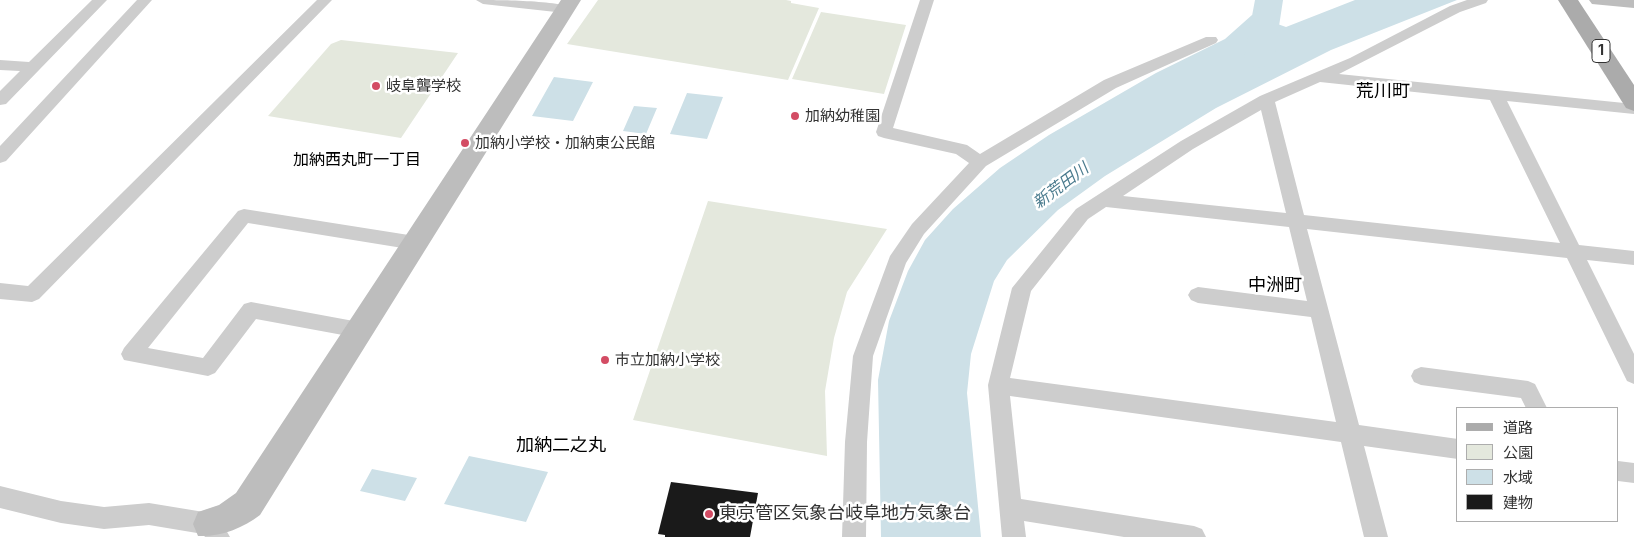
<!DOCTYPE html>
<meta charset="utf-8">
<style>
body{margin:0}
#map{position:relative;width:1634px;height:537px;overflow:hidden;background:#fff;font-family:Inter,"Noto Sans JP",sans-serif}
canvas{display:block}
.legend{position:absolute;left:1456px;top:407px;width:162px;height:115px;box-sizing:border-box;background:#fff;border:1px solid #adadad;margin:0;padding:6px 9px;list-style:none;font-size:15px;color:#333}
.legend li{display:flex;align-items:center;gap:10px;height:25px}
.legend b{width:25px;border:1px solid #adadad}
</style>
<div id="map">
<canvas width="1634" height="537"></canvas>
<ul class="legend">
<li><b style="height:6px;background:#ababab"></b>道路</li>
<li><b style="height:14px;background:#e4e8dd"></b>公園</li>
<li><b style="height:14px;background:#cde0e7"></b>水域</li>
<li><b style="height:14px;background:#1a1a1a"></b>建物</li>
</ul>
</div>
<script>
const c = document.querySelector('canvas').getContext('2d');
c.lineJoin = 'round';
function paint(path, color) { c.fillStyle = color; c.fill(path, 'evenodd'); }
function strokePath(path, color, width, dash) { c.strokeStyle = color; c.lineWidth = width; c.lineCap = dash ? 'butt' : 'round'; c.setLineDash(dash || []); c.stroke(path); }
function drawText(font, color, halo, rows, align = 'center') {
  c.font = font + ' Inter,"Noto Sans JP",sans-serif'; c.lineWidth = 5; c.setLineDash([]); c.textBaseline = 'middle'; c.strokeStyle = halo; c.fillStyle = color; for (const [text, x, y, turn = 0] of rows) {
    c.save(); c.translate(x, y); c.rotate((+turn || 0) * Math.PI / 180); c.textAlign = isNaN(turn) ? turn : align; if (halo) c.strokeText(text, 0, 0); c.fillText(text, 0, 0); c.restore();
  }
}
const green = new Path2D(`
 M 598,0 L 786,0 L 791,1 L 791,3 L 819,8 L 788,80 L 567,44 Z
 M 821,12 L 906,25 L 884,94 L 792,79 Z
 M 341,40 L 458,53 L 401,138 L 268,116 L 331,44 Z
 M 708,201 L 887,229 L 847,292 L 834,338 L 825,391 L 827,456 L 633,420 Z`);
const water = new Path2D(`
 M 1355,0 L 1457,0 L 1331,50 L 1216,108 L 1105,176 L 1058,210 L 1007,260 L 994,281 L 971,354 L 967,393 L 981,537 L 881,537 L 878,380 L 889,321 L 908,271 L 925,240 L 953,209 L 1000,168 L 1049,135 L 1156,73 L 1225,39 L 1252,15 L 1286,27 Z
 M 554,77 L 593,82 L 573,121 L 532,116 Z
 M 687,93 L 723,97 L 707,139 L 670,134 Z
 M 634,106 L 657,108 L 646,134 L 623,131 Z
 M 469,456 L 548,472 L 526,522 L 444,504 Z
 M 372,469 L 417,478 L 405,501 L 360,491 Z`);
const river = new Path2D(`
 M 1255,0 L 1283,0 L 1274,59 L 1269,66 L 1259,68 L 1249,66 L 1244,59 Z`);
const building = new Path2D(`
 M 671,482 L 758,493 L 750,537 L 665,537 L 665,535 L 658,534 Z`);
const street = new Path2D(`
 M 92,0 L 107,0 L 6,104 L 0,105 L 0,91 L 20,71 L 0,70 L 0,60 L 29,62 Z
 M 137,0 L 152,0 L 6,161 L 0,163 L 0,146 Z
 M 317,0 L 332,0 L 39,299 L 32,302 L 0,299 L 0,283 L 28,286 Z
 M 476,0 C 492,0 564,0 572,9 L 565,13 L 483,4 Z
 M 920,0 L 934,0 L 893,128 L 967,145 L 980,154 L 1104,80 L 1206,37 L 1216,37 L 1218,40 L 1216,43 L 1116,88 L 986,166 L 924,234 L 906,263 L 873,356 L 867,442 L 866,537 L 842,537 L 845,442 L 853,356 L 890,256 L 912,224 L 969,163 L 956,154 L 884,138 L 878,136 L 876,132 Z
 M 1467,0 L 1488,0 L 1486,3 L 1460,12 L 1339,74 L 1634,104 L 1634,114 L 1507,101 L 1579,245 L 1634,251 L 1634,265 L 1587,260 L 1634,354 L 1634,384 L 1627,381 L 1567,258 L 1307,229 L 1359,425 L 1458,439 L 1458,459 L 1364,446 L 1388,537 L 1364,537 L 1341,442 L 1010,396 L 1021,499 L 1194,526 L 1202,529 L 1206,537 L 1124,537 L 1024,521 L 1026,537 L 1002,537 L 988,385 L 1012,288 L 1076,209 L 1181,141 L 1260,96 L 1350,58 L 1450,6 ZM 1320,82 L 1490,100 L 1560,243 L 1304,215 L 1275,102 ZM 1261,110 L 1286,213 L 1123,196 L 1193,149 ZM 1106,207 L 1289,227 L 1307,301 L 1198,287 L 1191,290 L 1188,295 L 1191,300 L 1198,303 L 1311,317 L 1336,422 L 1010,378 L 1031,291 L 1088,219 Z
 M 244,209 L 415,236 L 421,238 L 424,243 L 421,248 L 415,250 L 248,223 L 148,348 L 203,358 L 244,304 L 251,302 L 359,322 L 366,324 L 369,330 L 366,336 L 359,338 L 256,319 L 215,373 L 208,376 L 124,360 L 121,354 L 124,348 L 238,211 Z
 M 1421,367 L 1528,381 L 1535,384 L 1547,408 L 1526,408 L 1521,398 L 1421,385 L 1414,382 L 1411,376 L 1414,370 Z
 M 1618,461 L 1634,463 L 1634,483 L 1618,481 Z
 M 0,486 L 61,501 L 104,507 L 149,503 L 210,513 L 218,516 L 230,537 L 205,537 L 203,534 L 149,525 L 104,529 L 61,523 L 0,508 Z`);
const secondary = new Path2D(`
 M 561,0 L 581,0 L 260,515 C 243,528 221,537 198,536 L 193,524 L 198,512 L 219,505 L 236,493 Z
 M 1589,0 L 1634,0 L 1634,8 L 1592,4 Z`);
const primary = new Path2D(`
 M 1558,0 L 1578,0 L 1634,85 L 1634,111 L 1626,108 Z`);
const markers = [
 [376,86,5,"#d34c64"],
 [795,116,5,"#d34c64"],
 [465,143,5,"#d34c64"],
 [605,360,5,"#d34c64"],
 [709,514,5,"#d34c64"]
];
const shields = [
 [1601,51,18]
];
const shieldNames = [
 ["1",1601,51]
];
const poiNames = [
 ["岐阜聾学校",386,86],
 ["加納幼稚園",805,116],
 ["加納小学校・加納東公民館",475,143],
 ["市立加納小学校",615,360]
];
const neighbourhoodNames = [
 ["加納西丸町一丁目",357,160]
];
const waterNames = [
 ["新荒田川",1061,186,-37]
];
const quarterNames = [
 ["荒川町",1383,92],
 ["中洲町",1275,286],
 ["加納二之丸",561,446]
];
const nearPoinames = [
 ["東京管区気象台岐阜地方気象台",719,514]
];
paint(green, '#e4e8dd');
paint(water, '#cde0e7');
paint(river, '#cde0e7');
paint(building, '#1a1a1a');
paint(street, '#cdcdcd');
paint(secondary, '#bdbdbd');
paint(primary, '#ababab');
for (const [x, y, r, color] of markers) { const dot = new Path2D(); dot.arc(x, y, r, 0, 2 * Math.PI); c.fillStyle = color; c.fill(dot); strokePath(dot, '#fff', 2); }
for (const [x, y, w] of shields) { const box = new Path2D(); box.roundRect(x - w / 2, y - 11.5, w, 23, 4); c.fillStyle = '#fff'; c.fill(box); strokePath(box, '#333', 1); }
drawText('bold 14px', '#333', null, shieldNames);
drawText('15px', '#333', '#fff', poiNames, 'left');
drawText('16px', '#000', '#fff', neighbourhoodNames);
drawText('italic 16px', '#497a8d', '#fff', waterNames);
drawText('18px', '#000', '#fff', quarterNames);
drawText('18px', '#333', '#fff', nearPoinames, 'left');
</script>
